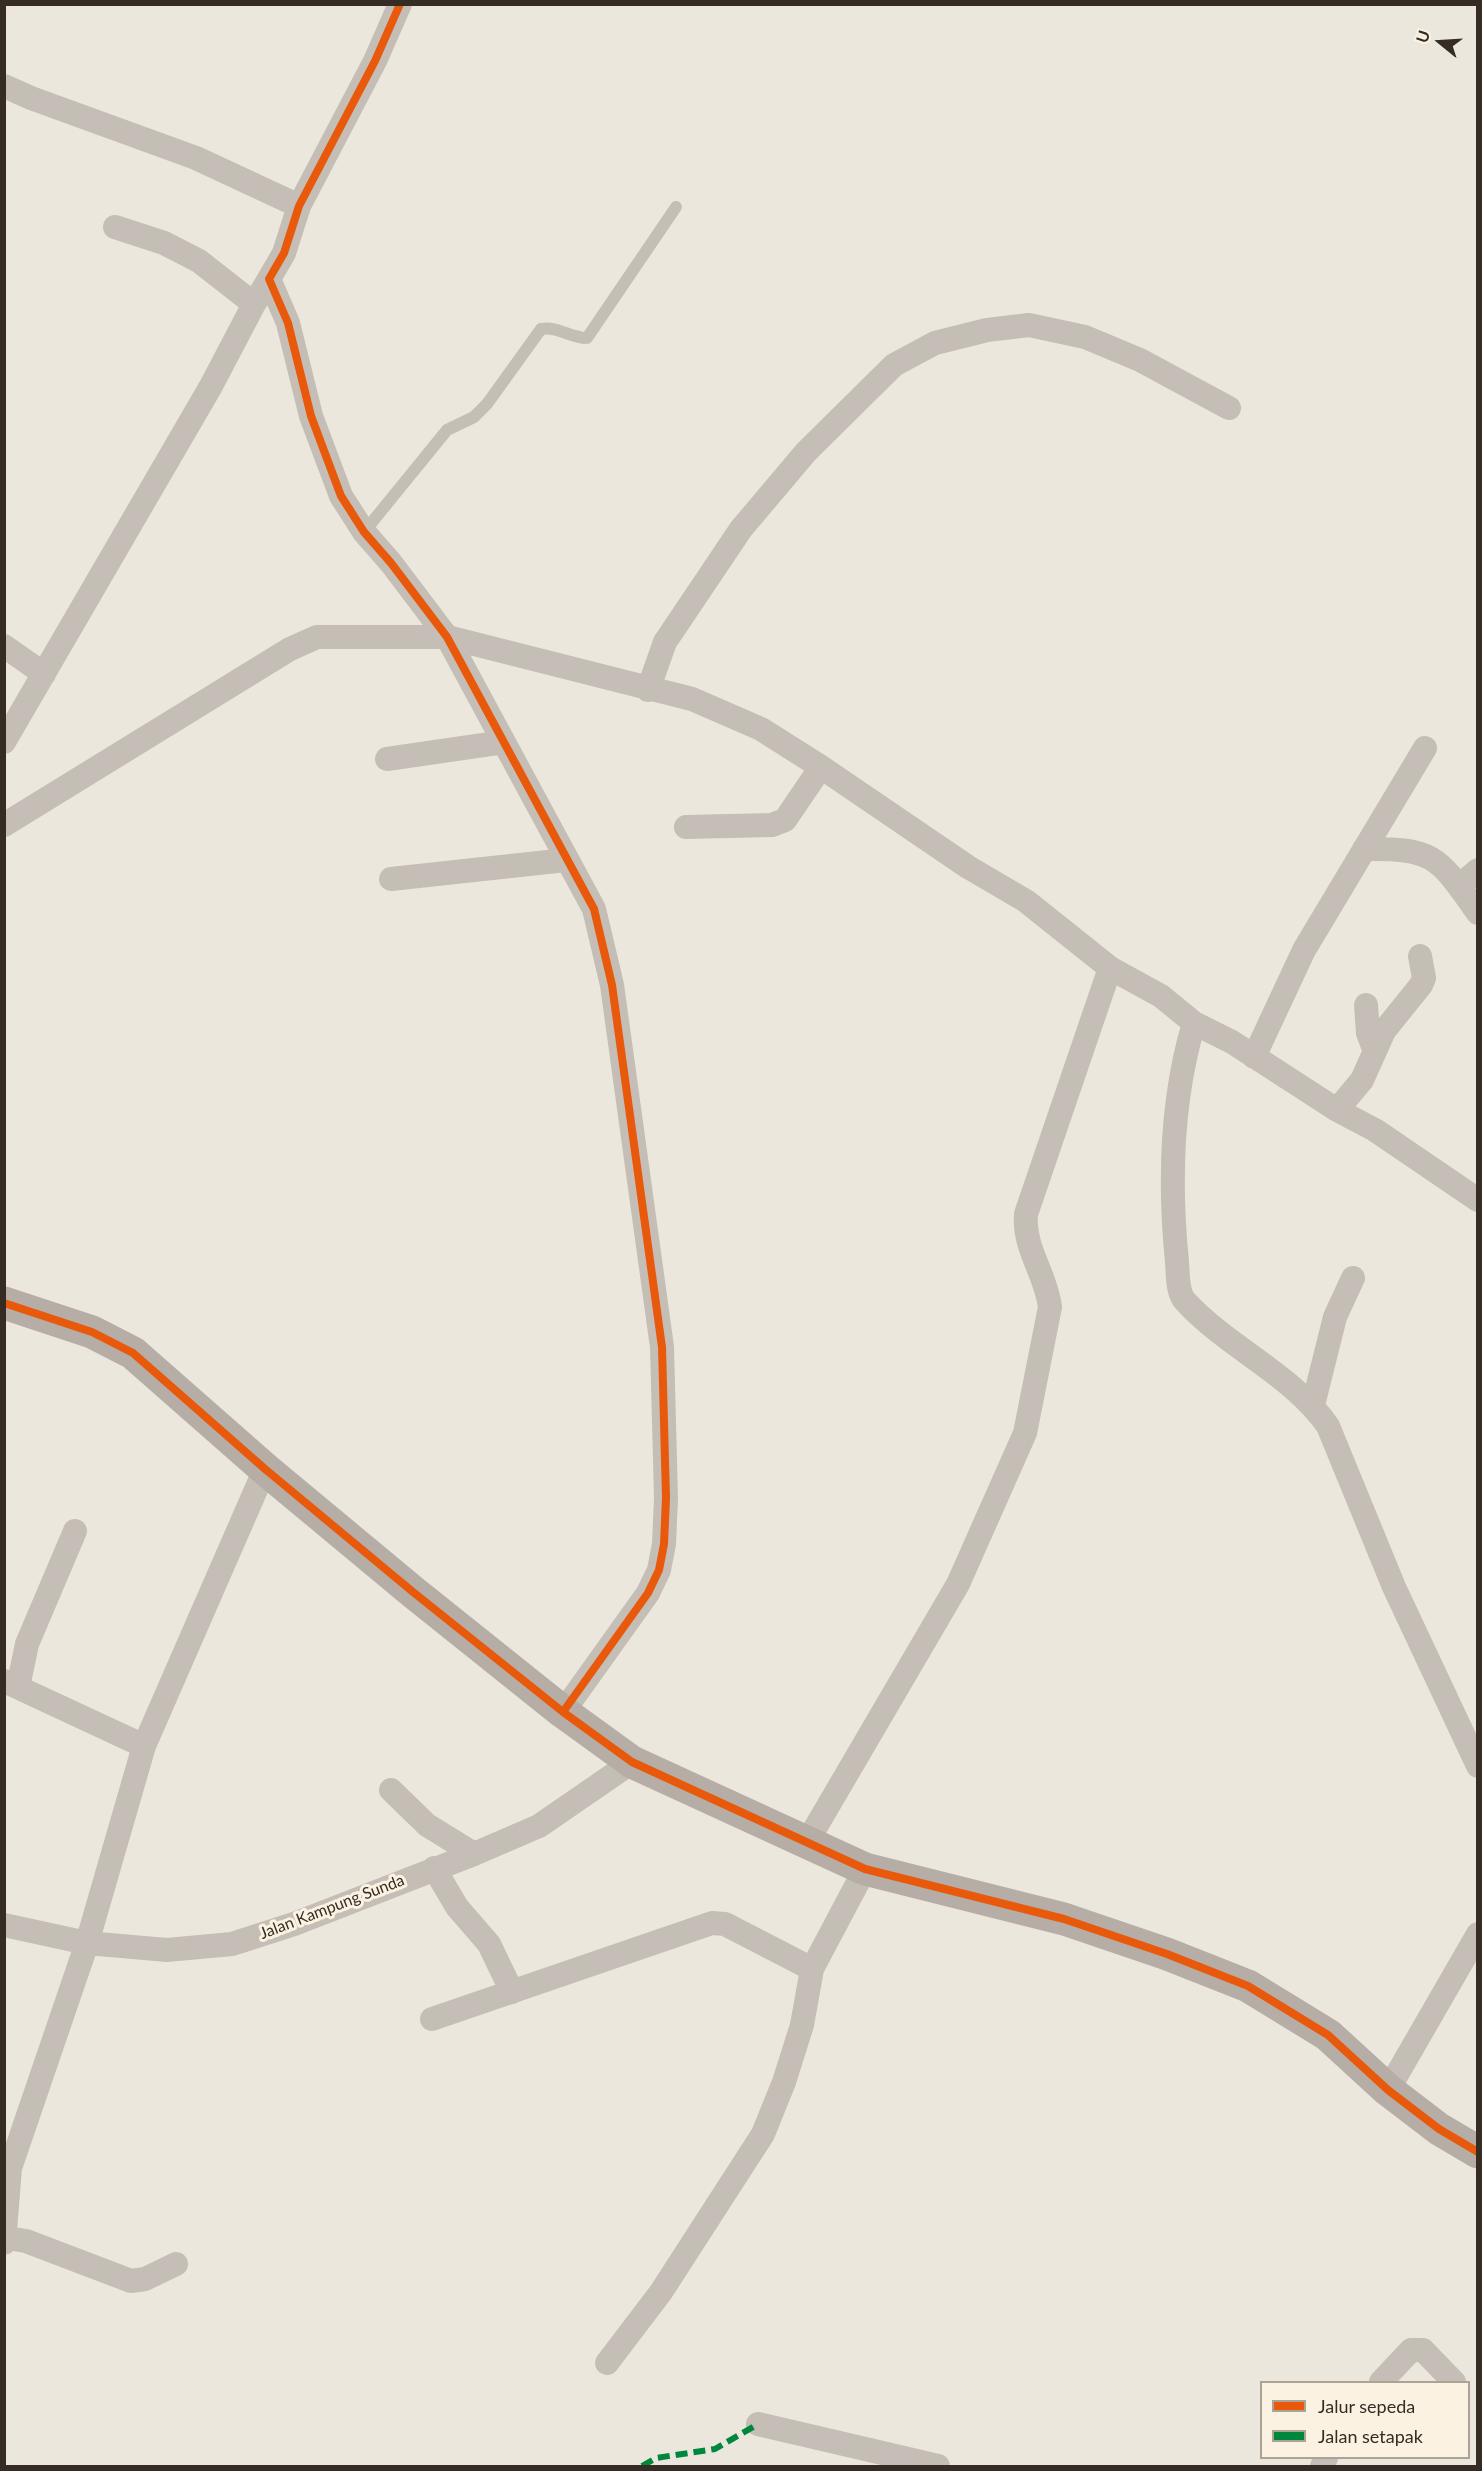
<!DOCTYPE html>
<style>
body{margin:0}
#map{position:relative;width:1482px;height:2471px;overflow:hidden;background:#ece7dc;font-family:Lato,sans-serif}
canvas{display:block}
.frame{position:absolute;inset:0;border:6px solid #352c24;pointer-events:none}
.legend{position:absolute;left:1260px;top:2381px;width:210px;height:78px;box-sizing:border-box;background:#fbf2e2;border:2px solid #aca396;margin:0;padding:8px 10px;list-style:none;font-size:18px;color:#352c24}
.legend li{display:flex;align-items:center;gap:12px;height:30px}
.legend b{width:30px;border:2px solid #aca396}
.north{position:absolute;left:1410px;top:12px;width:60px;height:60px;-webkit-text-stroke:4px #fbf2e2;paint-order:stroke;rotate:288deg;font-size:16px;font-weight:700;line-height:24px;text-align:center;color:#352c24}
.north::after{content:'';display:block;margin:auto;width:21px;height:27px;background:#352c24;clip-path:polygon(50% 0,100% 100%,50% 72%,0 100%)}
</style>
<div id="map">
<canvas width="1482" height="2471"></canvas>
<div class="frame"></div>
<ul class="legend">
<li><b style="height:8px;background:#e8590c"></b>Jalur sepeda</li>
<li><b style="height:8px;background:#00873e"></b>Jalan setapak</li>
</ul>
<div class="north">U</div>
</div>
<script>
const c = document.querySelector('canvas').getContext('2d');
c.lineJoin = 'round';
function strokePath(path, color, width, dash) { c.strokeStyle = color; c.lineWidth = width; c.lineCap = dash ? 'butt' : 'round'; c.setLineDash(dash || []); c.stroke(path); }
function drawText(font, color, halo, rows, align = 'center') {
  c.font = font + ' Lato,sans-serif'; c.lineWidth = 6; c.setLineDash([]); c.textBaseline = 'middle'; c.strokeStyle = halo; c.fillStyle = color; for (const [text, x, y, turn = 0] of rows) {
    c.save(); c.translate(x, y); c.rotate((+turn || 0) * Math.PI / 180); c.textAlign = isNaN(turn) ? turn : align; if (halo) c.strokeText(text, 0, 0); c.fillText(text, 0, 0); c.restore();
  }
}
const lane = new Path2D(`
 M 364,532 L 447,430 L 474,417 L 487,404 L 541,329 C 558,326 570,338 587,338 L 676,207`);
const street = new Path2D(`
 M 400,4 L 375,61 L 299,206 L 284,253 L 269,279 L 288,323 L 311,416 L 341,496 L 364,532 L 391,563 L 447,637 L 594,909 L 612,985 L 662,1347 L 666,1498 L 664,1544 L 659,1570 L 648,1593 L 563,1712
 M 4,86 L 31,98 L 196,158 L 299,206
 M 115,227 L 164,243 L 199,261 L 254,304
 M 4,646 L 44,674
 M 648,690 L 665,642 L 741,529 L 806,452 L 894,365 L 935,343 L 987,330 L 1029,325 L 1085,337 L 1140,360 L 1229,408
 M 4,742 L 211,386 L 254,304 L 269,279
 M 387,759 L 504,742
 M 4,825 L 290,649 L 317,637 L 447,637 L 692,699 L 761,729 L 821,767 L 968,867 L 1026,901 L 1110,968 L 1161,996 L 1194,1023
 M 686,827 L 772,825 L 785,820 L 821,767
 M 1364,849 C 1435,848 1438,857 1478,913
 M 391,879 L 566,860
 M 1459,886 L 1478,870
 M 1366,1005 L 1368,1033 L 1374,1049
 M 1254,1057 L 1304,950 L 1425,748
 M 1337,1110 L 1362,1080 L 1384,1031 L 1421,985 L 1424,978 L 1420,956
 M 1478,1200 L 1375,1130 L 1337,1110 L 1232,1042 L 1194,1023 C 1171,1100 1169,1182 1177,1262 C 1178,1274 1177,1292 1185,1301 C 1228,1348 1292,1374 1328,1426 L 1394,1587 L 1478,1766
 M 1313,1405 L 1335,1317 L 1353,1278
 M 4,1681 L 144,1746
 M 18,1687 L 27,1644 L 75,1531
 M 391,1790 L 427,1825 L 474,1854
 M 807,1842 L 958,1584 L 1025,1433 L 1050,1307 C 1046,1274 1023,1248 1026,1214 L 1110,968
 M 434,1868 L 457,1907 L 489,1944 L 512,1992
 M 4,1925 L 87,1943 L 167,1950 L 232,1944 L 294,1924 L 474,1854 L 539,1826 L 632,1762
 M 432,2019 L 712,1923 L 725,1924 L 812,1969
 M 1388,2090 L 1478,1934
 M 7,2238 L 26,2241 L 131,2281 L 145,2279 L 176,2264
 M 4,2243 L 10,2168 L 87,1943 L 144,1746 L 265,1469
 M 607,2363 L 661,2292 L 763,2134 L 784,2082 L 802,2025 L 812,1969 L 865,1869
 M 1381,2382 L 1411,2350 L 1423,2350 L 1454,2382
 M 758,2424 L 938,2466
 M 1322,2466 L 1326,2458`);
const secondary = new Path2D(`
 M 4,1303 L 92,1332 L 133,1353 L 265,1469 L 413,1592 L 563,1712 L 632,1762 L 865,1869 L 1064,1919 L 1167,1954 L 1248,1986 L 1328,2035 L 1388,2090 L 1439,2129 L 1478,2152`);
const quiet = new Path2D(`
 M 642,2466 L 656,2458 L 715,2449 L 758,2424`);
const cycleway = new Path2D(`
 M 400,4 L 375,61 L 299,206 L 284,253 L 269,279 L 288,323 L 311,416 L 341,496 L 364,532 L 391,563 L 447,637 L 594,909 L 612,985 L 662,1347 L 666,1498 L 664,1544 L 659,1570 L 648,1593 L 563,1712
 M 4,1303 L 92,1332 L 133,1353 L 265,1469 L 413,1592 L 563,1712 L 632,1762 L 865,1869 L 1064,1919 L 1167,1954 L 1248,1986 L 1328,2035 L 1388,2090 L 1439,2129 L 1478,2152`);
const streetNames = [
 ["Jalan Kampung Sunda",332,1907,-21]
];
strokePath(lane, '#c5beb6', 12);
strokePath(street, '#c5beb6', 24);
strokePath(secondary, '#b6aea6', 33);
strokePath(quiet, '#00873e', 6, [12, 6]);
strokePath(cycleway, '#e8590c', 8);
drawText('16px', '#352c24', '#fbf2e2', streetNames);
</script>
